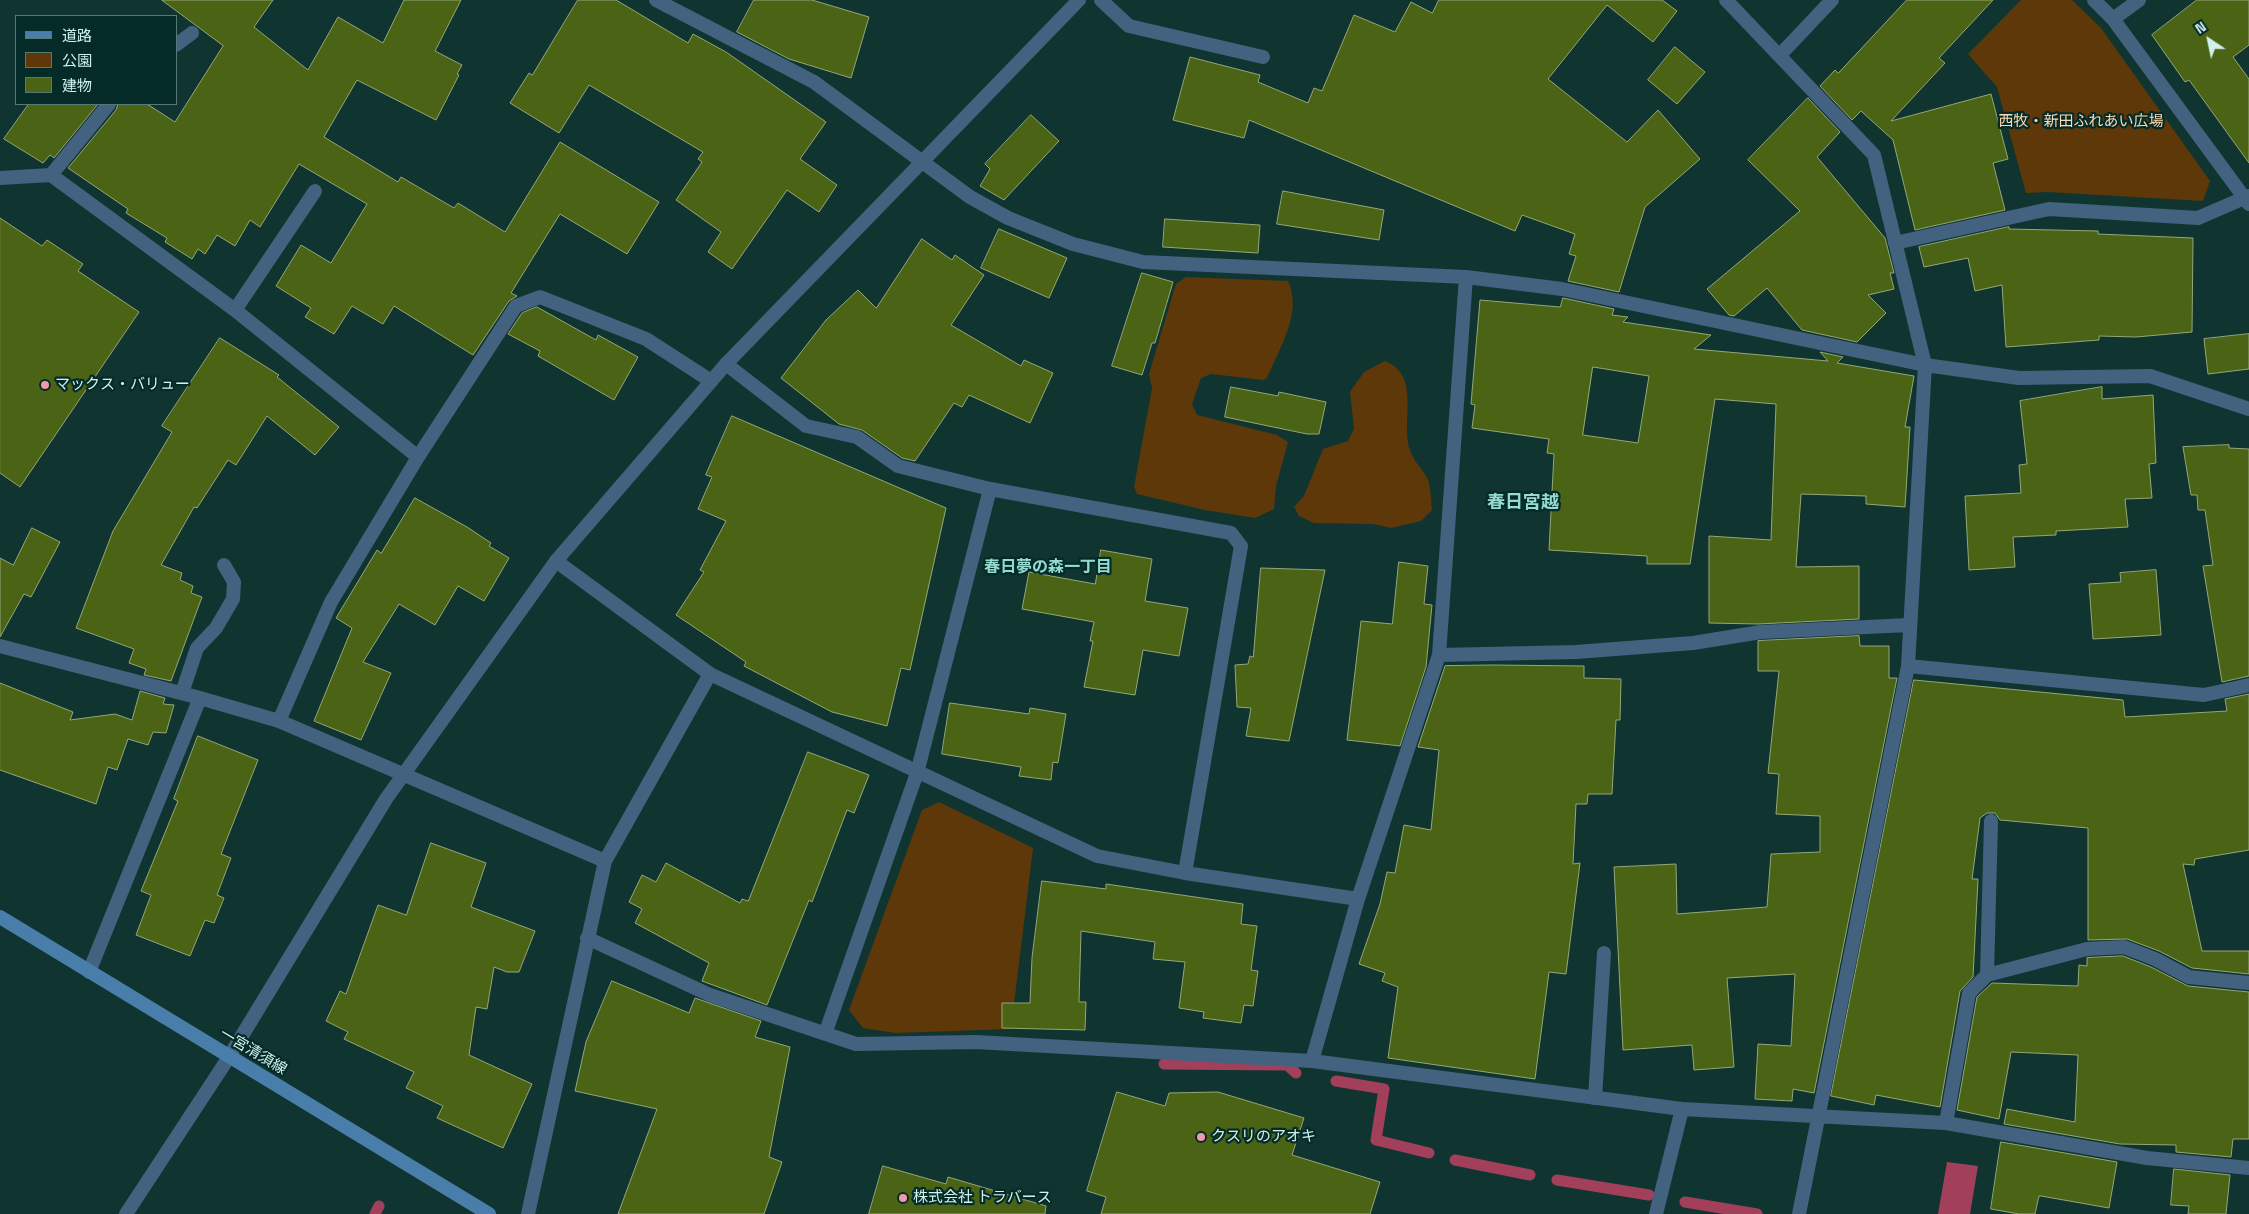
<!DOCTYPE html>
<meta charset="utf-8">
<style>
body{margin:0}
#map{position:relative;width:2249px;height:1214px;overflow:hidden;background:#103531;font-family:"Space Grotesk","Noto Sans JP",sans-serif}
canvas{display:block}
.legend{position:absolute;left:15px;top:15px;width:162px;height:90px;box-sizing:border-box;background:#042b28;border:1px solid #567a76;margin:0;padding:6px 9px;list-style:none;font-size:15px;color:#d0f1ec}
.legend li{display:flex;align-items:center;gap:10px;height:25px}
.legend b{width:25px;border:1px solid #567a76}
.north{position:absolute;left:2184px;top:15px;width:50px;height:50px;-webkit-text-stroke:4px #042b28;paint-order:stroke;rotate:326deg;font-size:14px;font-weight:700;line-height:20px;text-align:center;color:#d0f1ec}
.north::after{content:'';display:block;margin:auto;width:18px;height:22px;background:#d0f1ec;clip-path:polygon(50% 0,100% 100%,50% 72%,0 100%)}
</style>
<div id="map">
<canvas width="2249" height="1214"></canvas>
<ul class="legend">
<li><b style="height:6px;background:#497eab"></b>道路</li>
<li><b style="height:14px;background:#5e3808"></b>公園</li>
<li><b style="height:14px;background:#4b6315"></b>建物</li>
</ul>
<div class="north">N</div>
</div>
<script>
const c = document.querySelector('canvas').getContext('2d');
c.lineJoin = 'round';
function paint(path, color) { c.fillStyle = color; c.fill(path, 'evenodd'); }
function strokePath(path, color, width, dash) { c.strokeStyle = color; c.lineWidth = width; c.lineCap = dash ? 'butt' : 'round'; c.setLineDash(dash || []); c.stroke(path); }
function drawText(font, color, halo, rows, align = 'center') {
  c.font = font + ' "Space Grotesk","Noto Sans JP",sans-serif'; c.lineWidth = 4.5; c.setLineDash([]); c.textBaseline = 'middle'; c.strokeStyle = halo; c.fillStyle = color; for (const [text, x, y, turn = 0] of rows) {
    c.save(); c.translate(x, y); c.rotate((+turn || 0) * Math.PI / 180); c.textAlign = isNaN(turn) ? turn : align; if (halo) c.strokeText(text, 0, 0); c.fillText(text, 0, 0); c.restore();
  }
}
const green = new Path2D(`
 M 2021,0 L 2072,0 L 2101,28 L 2210,181 L 2203,201 L 2048,192 L 2026,193 L 1997,87 L 1968,54 Z
 M 1186,277 L 1288,281 C 1303,313 1279,349 1267,378 L 1263,380 L 1211,374 L 1201,378 L 1192,404 L 1197,415 L 1277,435 L 1288,442 L 1276,486 L 1274,509 L 1255,518 L 1205,510 L 1137,494 L 1134,487 L 1152,388 L 1149,374 L 1176,284 Z
 M 1385,361 C 1422,376 1400,421 1410,450 C 1413,461 1423,469 1428,480 C 1431,488 1431,501 1432,510 L 1421,521 L 1391,528 L 1373,524 L 1314,523 L 1299,516 L 1294,507 L 1304,496 L 1323,449 L 1348,441 L 1354,429 L 1350,392 L 1364,372 Z
 M 939,802 L 1033,848 L 1011,1029 L 895,1033 L 863,1028 L 849,1010 L 922,810 Z`);
const water = new Path2D(`
 M 1947,1162 L 1978,1166 L 1970,1214 L 1938,1214 Z`);
const stream = new Path2D(`
 M 1164,1064 L 1287,1065 L 1296,1073
 M 1336,1081 L 1384,1089 L 1376,1140 L 1429,1153
 M 1455,1160 L 1530,1175
 M 1557,1180 L 1649,1195
 M 1685,1202 L 1757,1214
 M 375,1214 L 379,1206`);
const building = new Path2D(`
 M 162,0 L 273,0 L 254,27 L 308,70 L 338,17 L 383,43 L 404,0 L 461,0 L 435,51 L 462,65 L 457,74 L 459,75 L 436,120 L 357,80 L 324,137 L 398,182 L 401,177 L 454,208 L 458,203 L 505,232 L 560,142 L 659,202 L 627,254 L 560,214 L 511,293 L 517,296 L 509,301 L 473,355 L 394,306 L 383,324 L 352,306 L 334,334 L 305,317 L 311,308 L 276,286 L 301,245 L 331,263 L 367,204 L 299,164 L 260,227 L 250,220 L 235,246 L 217,235 L 205,254 L 198,249 L 192,259 L 165,242 L 167,238 L 126,213 L 128,209 L 68,168 L 116,110 L 118,104 L 147,104 L 175,122 L 223,46 Z
 M 578,0 L 616,0 L 688,43 L 693,34 L 726,52 L 826,122 L 800,159 L 837,185 L 819,212 L 787,190 L 732,269 L 708,252 L 721,232 L 676,200 L 702,162 L 698,159 L 703,152 L 589,85 L 559,133 L 510,103 L 529,73 L 532,75 Z
 M 754,0 L 812,0 L 869,17 L 851,78 L 789,59 L 737,32 Z
 M 1439,0 L 1662,0 L 1677,11 L 1653,42 L 1607,5 L 1548,79 L 1627,142 L 1658,110 L 1700,159 L 1645,207 L 1619,292 L 1568,281 L 1576,256 L 1569,254 L 1575,234 L 1522,215 L 1515,231 L 1249,120 L 1244,138 L 1173,120 L 1190,57 L 1260,75 L 1258,82 L 1308,103 L 1314,88 L 1322,91 L 1354,15 L 1395,32 L 1411,2 L 1432,13 Z
 M 1907,0 L 1993,0 L 1939,58 L 1945,63 L 1891,121 L 1991,94 L 2008,159 L 1993,163 L 2005,210 L 1915,230 L 1893,140 L 1861,111 L 1852,120 L 1820,86 L 1835,70 L 1838,73 Z
 M 2197,0 L 2249,0 L 2249,45 L 2233,57 L 2249,79 L 2249,163 L 2189,80 L 2185,82 L 2152,35 Z
 M 1675,47 L 1705,72 L 1677,104 L 1648,80 Z
 M 1808,98 L 1840,132 L 1817,157 L 1885,238 L 1894,273 L 1890,273 L 1894,289 L 1868,295 L 1886,313 L 1857,342 L 1802,330 L 1767,288 L 1734,316 L 1729,315 L 1707,289 L 1800,211 L 1748,160 Z
 M 29,104 L 98,104 L 54,158 L 50,155 L 43,163 L 4,139 Z
 M 1031,115 L 1059,141 L 1004,200 L 980,186 L 990,169 L 985,164 Z
 M 1283,191 L 1384,210 L 1379,240 L 1277,224 Z
 M 0,218 L 42,246 L 47,240 L 83,264 L 78,271 L 139,312 L 20,487 L 0,473 Z
 M 1165,219 L 1260,225 L 1258,253 L 1163,247 Z
 M 2009,227 L 2009,229 L 2098,231 L 2098,234 L 2193,238 L 2192,332 L 2136,337 L 2099,336 L 2099,340 L 2006,347 L 2002,285 L 1975,291 L 1968,258 L 1924,267 L 1919,247 Z
 M 999,229 L 1067,258 L 1049,298 L 981,268 Z
 M 922,239 L 952,260 L 955,255 L 984,275 L 951,325 L 1021,366 L 1024,360 L 1053,373 L 1030,423 L 969,395 L 962,407 L 954,403 L 915,461 L 902,458 L 862,430 L 839,424 L 781,378 L 826,320 L 858,290 L 876,308 Z
 M 1142,273 L 1173,282 L 1155,343 L 1152,343 L 1142,375 L 1112,366 Z
 M 1563,298 L 1614,309 L 1612,315 L 1628,317 L 1623,322 L 1711,335 L 1694,349 L 1828,361 L 1820,352 L 1843,357 L 1837,363 L 1914,376 L 1905,427 L 1910,427 L 1905,507 L 1866,504 L 1866,496 L 1801,494 L 1796,567 L 1859,566 L 1859,619 L 1758,624 L 1709,623 L 1709,536 L 1771,540 L 1776,404 L 1715,399 L 1690,564 L 1647,564 L 1647,556 L 1549,550 L 1554,454 L 1547,453 L 1549,439 L 1472,428 L 1475,405 L 1471,404 L 1480,300 L 1560,307 ZM 1593,367 L 1649,376 L 1638,443 L 1583,435 Z
 M 537,307 L 596,340 L 598,335 L 638,357 L 614,400 L 538,356 L 540,351 L 508,334 L 522,313 Z
 M 2249,334 L 2249,369 L 2208,374 L 2204,339 Z
 M 220,338 L 279,375 L 277,377 L 339,427 L 315,455 L 267,416 L 236,465 L 228,460 L 197,508 L 194,507 L 161,565 L 182,573 L 180,580 L 193,586 L 191,593 L 202,597 L 171,681 L 144,675 L 146,669 L 129,663 L 134,649 L 76,628 L 113,531 L 172,432 L 162,426 Z
 M 1231,387 L 1278,396 L 1279,392 L 1326,402 L 1319,434 L 1307,434 L 1225,417 Z
 M 2102,387 L 2102,399 L 2153,395 L 2156,463 L 2149,464 L 2152,498 L 2125,499 L 2128,527 L 2056,531 L 2056,535 L 2013,537 L 2015,567 L 1969,570 L 1965,496 L 2021,493 L 2019,465 L 2027,464 L 2020,401 Z
 M 732,416 L 946,508 L 910,670 L 901,668 L 887,726 L 832,712 L 744,666 L 746,662 L 676,615 L 704,572 L 700,570 L 726,521 L 698,509 L 712,477 L 706,475 Z
 M 2229,445 L 2229,448 L 2249,449 L 2249,676 L 2222,682 L 2203,566 L 2213,565 L 2205,510 L 2198,510 L 2197,495 L 2191,495 L 2183,447 Z
 M 415,498 L 467,527 L 491,543 L 489,546 L 509,558 L 484,601 L 458,586 L 435,625 L 399,604 L 363,662 L 391,673 L 361,740 L 314,721 L 352,628 L 336,618 L 377,550 L 381,553 Z
 M 32,528 L 60,542 L 31,597 L 24,594 L 0,637 L 0,558 L 13,565 Z
 M 1101,550 L 1152,559 L 1145,601 L 1188,608 L 1179,656 L 1143,650 L 1135,695 L 1084,687 L 1093,641 L 1090,641 L 1094,622 L 1022,609 L 1029,572 L 1095,584 Z
 M 1399,562 L 1428,566 L 1424,604 L 1432,605 L 1426,667 L 1400,746 L 1347,740 L 1361,621 L 1392,624 Z
 M 1261,568 L 1325,570 L 1289,741 L 1246,736 L 1251,708 L 1237,707 L 1235,665 L 1248,664 L 1250,656 L 1253,657 Z
 M 2156,570 L 2161,635 L 2093,639 L 2089,584 L 2121,582 L 2120,573 Z
 M 1859,636 L 1860,646 L 1889,646 L 1889,678 L 1897,678 L 1814,1093 L 1793,1089 L 1792,1101 L 1755,1099 L 1758,1044 L 1791,1046 L 1795,974 L 1727,978 L 1734,1067 L 1694,1070 L 1692,1045 L 1623,1050 L 1614,867 L 1676,864 L 1677,914 L 1767,907 L 1771,854 L 1820,852 L 1820,816 L 1776,814 L 1779,774 L 1768,773 L 1779,671 L 1758,671 L 1758,641 Z
 M 1493,665 L 1584,666 L 1584,678 L 1621,679 L 1620,720 L 1616,720 L 1612,794 L 1588,794 L 1587,804 L 1576,804 L 1573,864 L 1580,863 L 1566,974 L 1549,972 L 1535,1079 L 1388,1058 L 1398,987 L 1382,981 L 1385,973 L 1359,964 L 1380,904 L 1387,872 L 1395,873 L 1404,825 L 1431,830 L 1439,750 L 1418,747 L 1445,666 Z
 M 1914,680 L 2123,700 L 2125,717 L 2227,711 L 2225,699 L 2249,694 L 2249,850 L 2195,859 L 2194,865 L 2183,864 L 2202,951 L 2249,951 L 2249,974 L 2192,968 L 2159,951 L 2127,939 L 2088,940 L 2088,828 L 2000,820 L 1995,813 L 1987,813 L 1980,818 L 1972,879 L 1978,879 L 1973,977 L 1960,991 L 1940,1107 L 1876,1095 L 1874,1105 L 1831,1096 Z
 M 0,683 L 73,712 L 70,720 L 115,714 L 132,720 L 140,691 L 165,698 L 163,704 L 174,705 L 166,733 L 153,732 L 148,745 L 128,739 L 117,770 L 108,767 L 96,804 L 0,770 Z
 M 950,703 L 1029,714 L 1030,708 L 1066,714 L 1058,763 L 1053,762 L 1051,780 L 1019,776 L 1021,767 L 942,754 Z
 M 198,736 L 258,760 L 221,854 L 231,858 L 217,895 L 224,898 L 214,923 L 205,920 L 190,956 L 136,935 L 151,895 L 141,891 L 178,801 L 174,799 Z
 M 808,752 L 869,775 L 854,813 L 847,810 L 812,902 L 809,900 L 767,1005 L 702,981 L 709,963 L 635,923 L 642,909 L 629,902 L 642,875 L 656,882 L 666,863 L 740,903 L 742,899 L 748,901 Z
 M 431,843 L 486,863 L 471,907 L 535,931 L 519,972 L 507,972 L 494,967 L 487,1009 L 476,1007 L 469,1055 L 532,1084 L 503,1148 L 437,1118 L 443,1106 L 406,1088 L 414,1072 L 344,1039 L 348,1032 L 326,1021 L 340,991 L 346,994 L 378,905 L 406,915 Z
 M 1042,881 L 1106,889 L 1106,884 L 1243,904 L 1241,924 L 1257,926 L 1251,970 L 1258,971 L 1253,1006 L 1244,1005 L 1241,1023 L 1203,1018 L 1204,1012 L 1179,1008 L 1185,962 L 1153,959 L 1155,942 L 1081,931 L 1079,1002 L 1086,1002 L 1085,1030 L 1002,1028 L 1002,1003 L 1030,1003 L 1032,958 Z
 M 2123,956 L 2151,967 L 2188,986 L 2249,992 L 2249,1139 L 2233,1139 L 2231,1157 L 2176,1152 L 2176,1145 L 2120,1144 L 2004,1124 L 2007,1109 L 2075,1122 L 2078,1055 L 2011,1052 L 1999,1119 L 1957,1110 L 1977,997 L 1992,983 L 2078,986 L 2079,965 L 2087,966 L 2087,958 Z
 M 612,981 L 689,1013 L 695,998 L 761,1021 L 755,1037 L 790,1047 L 769,1157 L 782,1162 L 764,1214 L 618,1214 L 657,1109 L 575,1091 L 586,1042 Z
 M 1117,1092 L 1165,1106 L 1169,1093 L 1218,1092 L 1304,1118 L 1292,1155 L 1380,1182 L 1370,1214 L 1101,1214 L 1106,1197 L 1087,1191 Z
 M 2001,1142 L 2117,1162 L 2109,1208 L 2041,1196 L 2039,1196 L 2035,1214 L 2019,1214 L 1991,1209 Z
 M 883,1166 L 946,1184 L 948,1177 L 1046,1206 L 1045,1214 L 869,1214 Z
 M 2174,1169 L 2230,1175 L 2226,1214 L 2188,1214 L 2189,1206 L 2171,1205 Z`);
const service = new Path2D(`
 M 1101,0 L 1129,26 L 1263,57
 M 176,45 L 192,33
 M 51,175 L 109,104
 M 235,310 L 315,191
 M 182,693 L 197,648 L 216,628 L 233,599 L 234,582 L 224,565
 M 1987,975 L 1991,821
 M 1595,1098 L 1604,953`);
const minor = new Path2D(`
 M 656,0 L 814,82 L 970,197 L 1008,218 L 1073,244 L 1143,262 L 1466,277 L 1562,289 L 1925,365 L 2019,378 L 2150,376 L 2249,409
 M 1726,0 L 1874,155 L 1925,365 L 1908,666 L 1799,1214
 M 2094,0 L 2113,19 L 2249,204
 M 2113,19 L 2139,0
 M 1780,55 L 1832,0
 M 0,178 L 51,175 L 235,310 L 418,457
 M 1895,243 L 2049,209 L 2198,218 L 2249,196
 M 726,364 L 806,426 L 857,437 L 898,466 L 990,489 L 917,773 L 825,1034
 M 990,489 L 1231,533 L 1241,546 L 1185,873
 M 0,646 L 200,698 L 279,721 L 605,861
 M 1439,655 L 1576,652 L 1693,643 L 1761,632 L 1909,625
 M 1908,666 L 2204,695 L 2249,685
 M 710,674 L 1097,856 L 1185,873 L 1358,899
 M 279,721 L 331,602 L 418,457 L 516,306 L 540,297 L 646,339 L 711,381
 M 587,938 L 710,995 L 856,1044 L 976,1042 L 1312,1061 L 1682,1109 L 1946,1123 L 2147,1158 L 2249,1168
 M 89,972 L 200,698
 M 1312,1061 L 1358,899 L 1439,655 L 1466,277
 M 1946,1123 L 1969,993 L 1987,975 L 2087,949 L 2124,947 L 2155,959 L 2189,977 L 2249,983
 M 528,1214 L 605,861 L 710,674 L 556,561
 M 1656,1214 L 1682,1109`);
const tertiary = new Path2D(`
 M 126,1214 L 229,1057 L 386,799 L 556,561 L 726,364 L 1079,0`);
const secondary = new Path2D(`
 M 0,917 L 489,1214`);
const markers = [
 [45,385,5,"#f29aad"],
 [1201,1137,5,"#f29aad"],
 [903,1198,5,"#f29aad"]
];
const parkNames = [
 ["西牧・新田ふれあい広場",2081,122]
];
const poiNames = [
 ["マックス・バリュー",55,385],
 ["クスリのアオキ",1211,1137],
 ["株式会社 トラバース",913,1198]
];
const streetNames = [
 ["一宮清須線",253,1052,31]
];
const neighbourhoodNames = [
 ["春日夢の森一丁目",1048,568]
];
const quarterNames = [
 ["春日宮越",1523,503]
];
paint(green, '#5e3808');
paint(water, '#a2405b');
strokePath(stream, '#a2405b', 11);
paint(building, '#4b6315');
strokePath(building, '#94a777', 1);
strokePath(service, '#42627f', 14);
strokePath(minor, '#42627f', 14);
strokePath(tertiary, '#42627f', 14);
strokePath(secondary, '#497eab', 14);
for (const [x, y, r, color] of markers) { const dot = new Path2D(); dot.arc(x, y, r, 0, 2 * Math.PI); c.fillStyle = color; c.fill(dot); strokePath(dot, '#042b28', 2); }
drawText('15px', '#fed8b3', '#042b28', parkNames);
drawText('15px', '#d0f1ec', '#042b28', poiNames, 'left');
drawText('15px', '#d0f1ec', '#042b28', streetNames);
drawText('bold 16px', '#95dbd2', '#042b28', neighbourhoodNames);
drawText('bold 18px', '#95dbd2', '#042b28', quarterNames);
</script>
